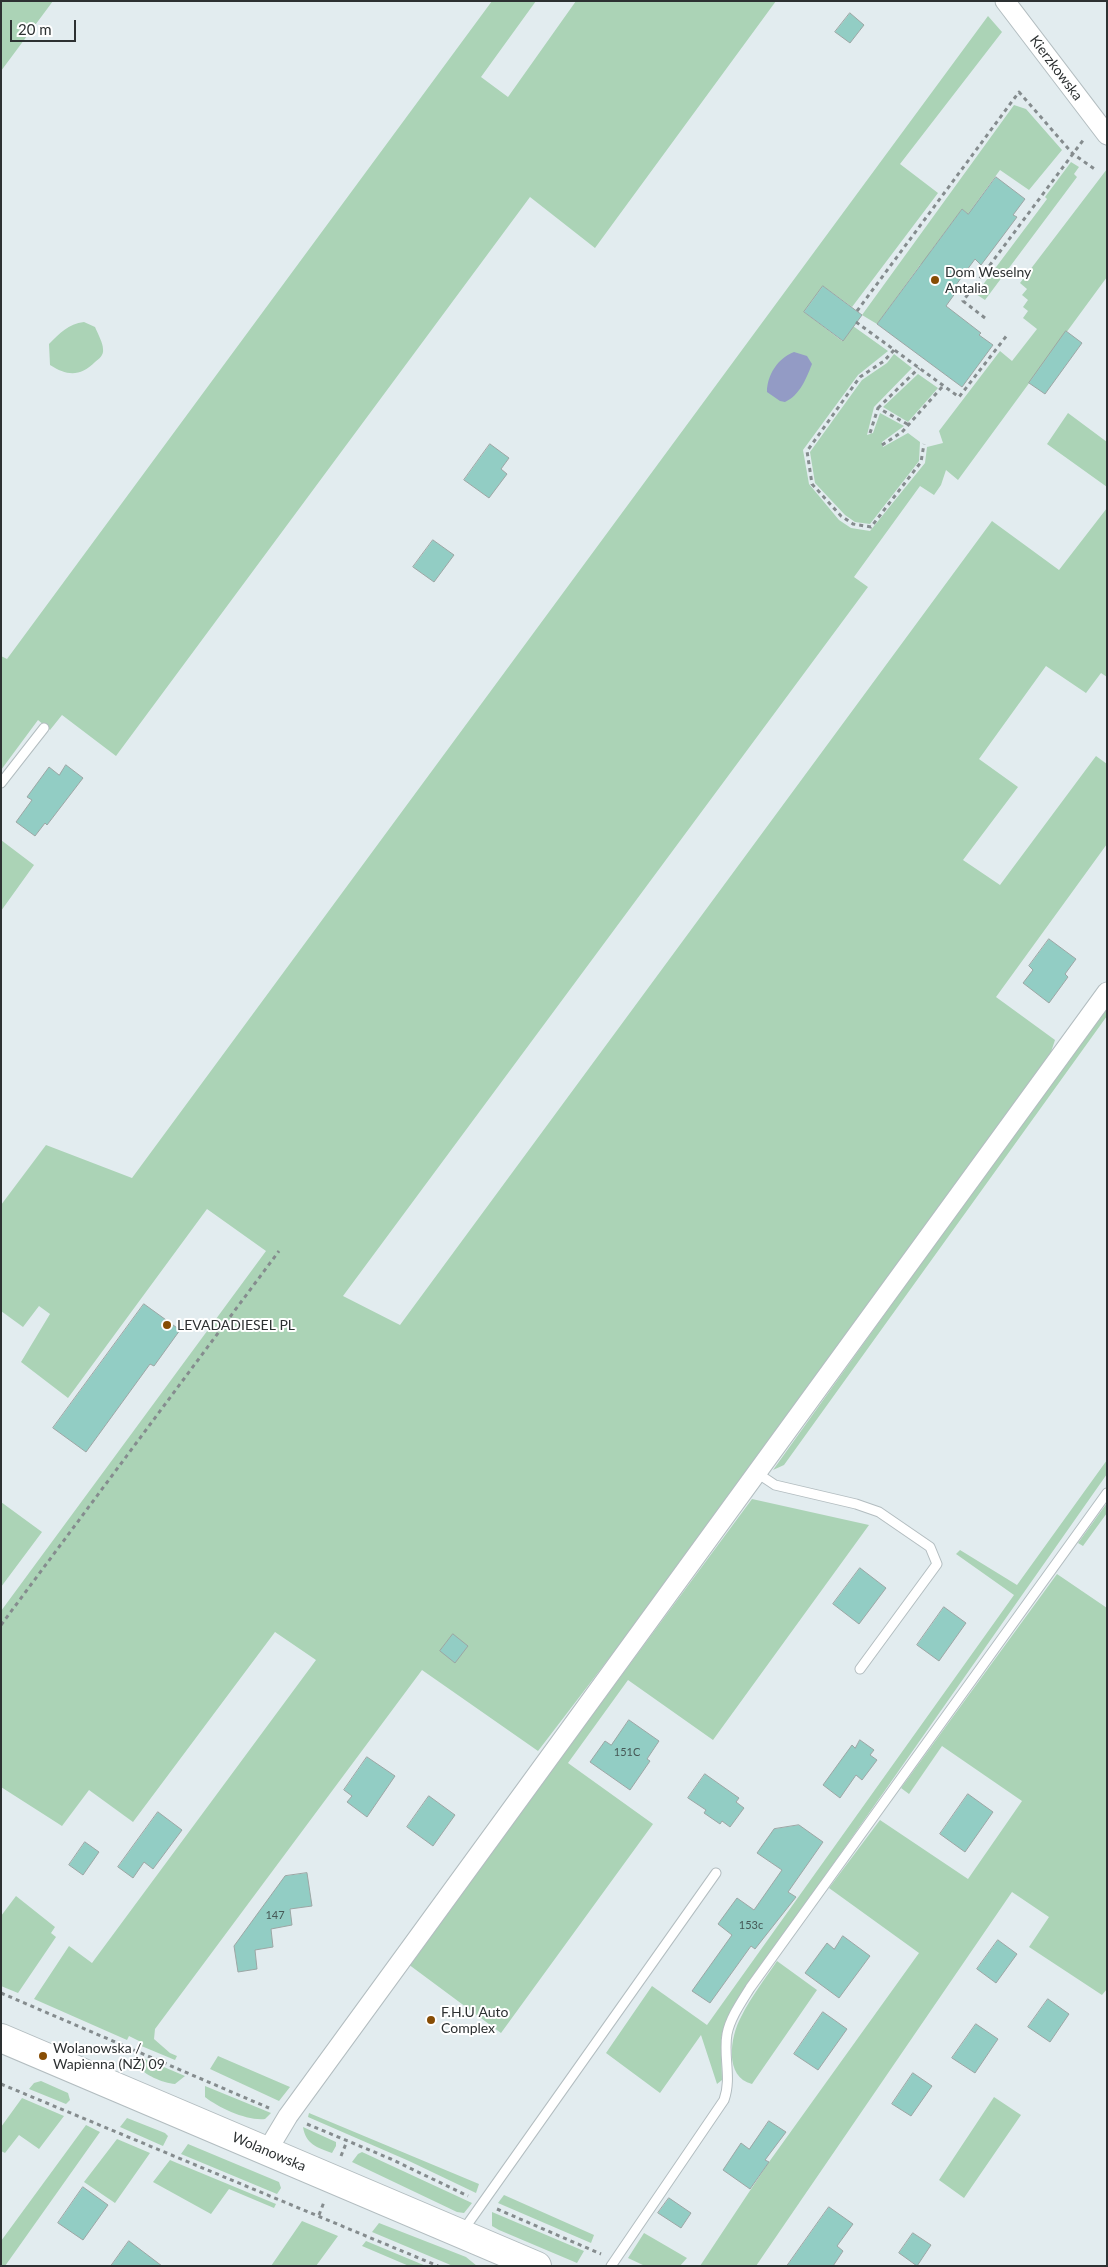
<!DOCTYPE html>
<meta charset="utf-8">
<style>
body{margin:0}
#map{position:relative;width:1108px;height:2267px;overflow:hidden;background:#e2ecef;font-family:Lato,sans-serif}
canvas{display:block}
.frame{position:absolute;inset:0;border:2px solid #2d3132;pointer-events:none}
.scale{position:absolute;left:10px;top:20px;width:66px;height:22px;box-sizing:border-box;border:2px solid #2d3132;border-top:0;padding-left:6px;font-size:15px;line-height:18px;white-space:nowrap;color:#2d3132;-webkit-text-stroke:4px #fff;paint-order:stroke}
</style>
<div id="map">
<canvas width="1108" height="2267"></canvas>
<div class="frame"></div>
<div class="scale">20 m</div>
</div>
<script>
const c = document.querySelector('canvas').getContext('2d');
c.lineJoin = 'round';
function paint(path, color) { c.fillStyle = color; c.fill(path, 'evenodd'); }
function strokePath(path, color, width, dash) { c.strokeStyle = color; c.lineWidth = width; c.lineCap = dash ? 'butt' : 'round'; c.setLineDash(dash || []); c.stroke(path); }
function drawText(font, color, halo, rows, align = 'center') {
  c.font = font + ' Lato,sans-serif'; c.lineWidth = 4; c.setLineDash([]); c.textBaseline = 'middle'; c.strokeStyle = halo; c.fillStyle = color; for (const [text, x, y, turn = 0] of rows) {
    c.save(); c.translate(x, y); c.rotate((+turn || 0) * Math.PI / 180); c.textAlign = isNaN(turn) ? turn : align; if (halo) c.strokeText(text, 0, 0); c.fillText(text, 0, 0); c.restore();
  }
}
const green = new Path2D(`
 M 1,1 L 53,1 L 1,71 Z
 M 492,1 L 536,1 L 481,77 L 508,97 L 576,1 L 776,1 L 595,248 L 530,197 L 116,756 L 62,715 L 50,730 L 38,720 L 1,770 L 1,656 L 7,659 Z
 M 988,16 L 1002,32 L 900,164 L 938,193 L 852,307 L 823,286 L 804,312 L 842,341 L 853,326 L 888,351 L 858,375 L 803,450 L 809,484 L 839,520 L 851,528 L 870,531 L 925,463 L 927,447 L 943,443 L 939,431 L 1000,351 L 1012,361 L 1037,329 L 1023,318 L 1028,311 L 1023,307 L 1028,300 L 1022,295 L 1027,289 L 1020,283 L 1107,169 L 1107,277 L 958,480 L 946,470 L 941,485 L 934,495 L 920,486 L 854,577 L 868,587 L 343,1296 L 400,1325 L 992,521 L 1059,570 L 1107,508 L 1107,677 L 1101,673 L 1086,693 L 1046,666 L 979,759 L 1018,787 L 963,860 L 1000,885 L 1096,756 L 1107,764 L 1107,844 L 996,997 L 1055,1040 L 1050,1055 L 741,1486 L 538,1751 L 422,1670 L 155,2029 L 154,2039 L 170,2053 L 177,2056 L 175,2060 L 139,2045 L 141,2042 L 129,2036 L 127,2040 L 34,1999 L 69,1946 L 92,1963 L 316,1660 L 275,1632 L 133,1822 L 89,1790 L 62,1826 L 1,1787 L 1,1611 L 266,1251 L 207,1209 L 68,1398 L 21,1362 L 50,1314 L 39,1306 L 23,1327 L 1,1311 L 1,1205 L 46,1145 L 132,1178 Z
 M 1014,105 L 1026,109 L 1062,150 L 1029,190 L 1000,170 L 968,214 L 962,209 L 930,252 L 936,257 L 920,265 L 877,324 L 862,315 Z
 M 1071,162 L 1079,167 L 1074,174 L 1077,177 L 985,300 L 976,294 L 1047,199 L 1045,197 Z
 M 84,322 L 95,327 C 98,334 103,343 103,349 C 104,355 99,359 95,362 C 80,377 67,376 50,365 L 49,344 C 60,333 68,324 84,322 Z
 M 894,354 L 912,368 L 874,407 L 867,435 L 873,433 L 880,413 L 904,426 L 882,442 L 883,447 L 908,433 L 920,442 L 919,461 L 870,524 L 855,522 L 845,515 L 815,483 L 810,452 L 862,380 L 887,363 Z
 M 918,374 L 938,388 L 908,422 L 883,407 Z
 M 1068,413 L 1107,442 L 1107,487 L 1047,444 Z
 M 1,840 L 34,865 L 1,911 Z
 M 1107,1004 L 1107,1016 L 784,1465 L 773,1470 Z
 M 1107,1460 L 1107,1474 L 735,2004 L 721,2038 L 722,2080 L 717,2084 L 701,2035 L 660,2093 L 606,2053 L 652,1986 L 707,2025 L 1014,1595 L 956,1554 L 960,1550 L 1017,1585 Z
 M 752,1499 L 869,1525 L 713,1740 L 628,1680 L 568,1763 L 653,1824 L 501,2033 L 408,1964 Z
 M 1,1502 L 42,1532 L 1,1587 Z
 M 1107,1503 L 1107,1513 L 1083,1546 L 1078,1543 Z
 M 1057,1574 L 1107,1608 L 1107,1989 L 1102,1995 L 1029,1947 L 1049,1917 L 1012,1892 L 756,2266 L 700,2266 L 769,2162 L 919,1953 L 829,1888 L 880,1820 L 968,1879 L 1022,1801 L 942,1746 L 909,1794 L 901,1788 Z
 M 16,1896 L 55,1927 L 51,1933 L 56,1937 L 18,1993 L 1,1986 L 1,1916 Z
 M 777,1961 L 817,1990 L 752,2084 C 724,2077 730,2037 741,2017 C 751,1997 765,1979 777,1961 Z
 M 138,2056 L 185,2076 L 175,2084 C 163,2083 144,2075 137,2065 Z
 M 218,2056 L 290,2087 L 279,2101 L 210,2069 Z
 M 41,2081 L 68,2093 L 70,2100 L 66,2104 L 29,2089 L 34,2083 Z
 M 205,2086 L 271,2113 L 265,2119 C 247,2121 219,2108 205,2097 Z
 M 994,2097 L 1021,2115 L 964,2198 L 939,2180 Z
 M 22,2098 L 64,2116 L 39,2149 L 19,2135 L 5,2153 L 1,2151 L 1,2127 Z
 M 309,2113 L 479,2184 L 476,2193 L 409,2161 L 308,2117 Z
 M 127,2118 L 165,2133 L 168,2136 L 163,2146 L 120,2127 Z
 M 86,2125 L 100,2132 L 15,2252 L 5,2266 L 1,2266 L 1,2241 Z
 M 303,2127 L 336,2142 L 336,2146 L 332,2153 C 317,2147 306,2145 303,2127 Z
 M 117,2139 L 150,2153 L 115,2203 L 84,2182 Z
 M 188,2144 L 279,2182 L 281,2188 L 277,2194 L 181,2154 Z
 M 362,2152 L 472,2203 L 464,2213 L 457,2212 L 352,2162 L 358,2154 Z
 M 170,2160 L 177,2163 L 276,2204 L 274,2208 L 229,2189 L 211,2214 L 153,2182 Z
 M 504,2195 L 594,2235 L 591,2243 L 498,2203 Z
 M 492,2212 L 584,2251 L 577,2263 L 499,2230 L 492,2226 Z
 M 302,2221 L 338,2236 L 316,2266 L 271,2266 Z
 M 379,2223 L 466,2257 L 477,2266 L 453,2266 L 372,2232 Z
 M 644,2233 L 687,2258 L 680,2266 L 645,2266 L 628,2258 Z
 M 366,2241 L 426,2266 L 409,2266 L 362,2246 Z`);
const water = new Path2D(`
 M 794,352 L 807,356 L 812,364 C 806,379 800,395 785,402 L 780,401 L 767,392 C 767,375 778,358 794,352 Z`);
const building = new Path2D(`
 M 850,13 L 864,25 L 850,43 L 835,32 Z
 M 996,177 L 1025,199 L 1013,215 L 1017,217 L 981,265 L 975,259 L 953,289 L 956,292 L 946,306 L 981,333 L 979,335 L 993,345 L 962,387 L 877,324 L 962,209 L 968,214 Z
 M 823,286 L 862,315 L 843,341 L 804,312 Z
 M 1066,331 L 1082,343 L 1045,394 L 1029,383 Z
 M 490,444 L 509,458 L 501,469 L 507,474 L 489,498 L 464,480 Z
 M 433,540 L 454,555 L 434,582 L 413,567 Z
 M 66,765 L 83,778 L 47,825 L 45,823 L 35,836 L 16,822 L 32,800 L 27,797 L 49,767 L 59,775 Z
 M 1049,939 L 1076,959 L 1065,974 L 1068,977 L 1049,1003 L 1023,983 L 1033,970 L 1029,966 Z
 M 144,1304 L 180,1330 L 154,1366 L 150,1364 L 86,1452 L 53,1428 Z
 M 860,1568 L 886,1588 L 859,1624 L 833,1604 Z
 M 944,1607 L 966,1623 L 939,1661 L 917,1645 Z
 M 453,1634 L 468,1646 L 455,1663 L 440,1651 Z
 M 629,1720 L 659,1741 L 647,1759 L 650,1761 L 630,1790 L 590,1762 L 605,1741 L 611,1745 Z
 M 860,1740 L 874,1750 L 870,1755 L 877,1760 L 862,1780 L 856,1775 L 840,1798 L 823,1785 L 852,1745 L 855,1748 Z
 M 367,1757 L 395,1776 L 367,1817 L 347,1802 L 352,1796 L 344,1790 Z
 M 705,1774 L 739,1798 L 736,1802 L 744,1808 L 730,1827 L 722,1821 L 720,1824 L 704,1813 L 706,1810 L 688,1798 Z
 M 968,1794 L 993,1812 L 965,1852 L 940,1834 Z
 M 429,1796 L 455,1815 L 433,1846 L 407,1827 Z
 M 158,1812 L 182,1830 L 153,1869 L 144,1862 L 133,1878 L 118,1867 Z
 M 799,1825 L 823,1842 L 788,1892 L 796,1897 L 755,1949 L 751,1946 L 710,2003 L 692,1991 L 732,1935 L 718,1924 L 737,1898 L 754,1910 L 782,1870 L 757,1853 L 774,1829 Z
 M 85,1842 L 99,1852 L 83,1875 L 69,1865 Z
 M 307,1873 L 312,1906 L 290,1909 L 292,1925 L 271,1929 L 273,1947 L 255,1950 L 257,1969 L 238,1972 L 234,1946 L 285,1876 Z
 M 843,1936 L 870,1956 L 839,1998 L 805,1973 L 827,1943 L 834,1949 Z
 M 998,1940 L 1017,1954 L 996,1983 L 977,1969 Z
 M 1048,1999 L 1069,2014 L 1050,2042 L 1028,2027 Z
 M 823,2012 L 847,2029 L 818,2070 L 794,2054 Z
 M 976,2024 L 998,2039 L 975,2073 L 952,2058 Z
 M 913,2073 L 932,2086 L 911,2116 L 892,2104 Z
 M 769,2121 L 786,2132 L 765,2160 L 769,2162 L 750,2189 L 723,2170 L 741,2143 L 749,2149 Z
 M 83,2187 L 108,2205 L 83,2240 L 58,2223 Z
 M 669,2198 L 691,2213 L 681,2228 L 658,2213 Z
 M 829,2207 L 853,2224 L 837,2246 L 843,2251 L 833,2266 L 787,2266 Z
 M 913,2233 L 931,2245 L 917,2266 L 899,2253 Z
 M 129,2241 L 162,2266 L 111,2266 Z`);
const path = new Path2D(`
 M 857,311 L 1019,92 L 1073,154 L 1096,170
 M 985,318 L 963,301 L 1084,139
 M 856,322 L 959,397 L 1008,334
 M 894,350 L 884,361 L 860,377 L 807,451 L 812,484 L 841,516 L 853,524 L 871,527 L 921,462 L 924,444
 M 878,408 L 919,368
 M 870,433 L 878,408 L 909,425
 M 882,445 L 902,432 L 943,386
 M 1,1625 L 279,1251
 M 1,1993 L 269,2108
 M 1,2084 L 438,2266
 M 307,2124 L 391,2159 L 468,2196
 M 341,2156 L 347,2141
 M 497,2209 L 601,2254
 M 319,2215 L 324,2202`);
const service = new Path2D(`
 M 1,783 L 44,728
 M 757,1473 L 775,1485 L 856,1504 L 879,1512 L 930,1547 L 937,1564 L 860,1669
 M 462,2232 L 716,1873
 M 611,2266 L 724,2100 C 732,2078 723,2056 727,2034 C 730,2018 742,2001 750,1988 L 1107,1493`);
const minor = new Path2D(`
 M 1005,1 L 1107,135
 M 267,2151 L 288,2116 L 1107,992`);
const primary = new Path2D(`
 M 1,2038 L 537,2266`);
const markers = [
 [935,280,5,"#874d04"],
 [167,1325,5,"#874d04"],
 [431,2020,5,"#874d04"],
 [43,2056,5,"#874d04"]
];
const numberNames = [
 ["151C",627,1752],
 ["147",275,1915],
 ["153c",751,1925]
];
const streetNames = [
 ["Kierzkowska",1056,68,53],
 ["Wolanowska",269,2152,23]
];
const poiNames = [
 ["Dom Weselny",945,272],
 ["Antalia",945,288],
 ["LEVADADIESEL PL",177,1325],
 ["F.H.U Auto",441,2012],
 ["Complex",441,2028],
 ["Wolanowska /",53,2048],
 ["Wapienna (NŻ) 09",53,2064]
];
paint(green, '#abd3b6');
paint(water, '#939bc5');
paint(building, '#92cdc4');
strokePath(building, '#9ca6a4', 1);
strokePath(service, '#b3bdc0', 11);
strokePath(minor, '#b3bdc0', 21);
strokePath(primary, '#b3bdc0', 30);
strokePath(path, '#858c8e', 3, [4, 4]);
strokePath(service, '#fff', 9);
strokePath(minor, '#fff', 19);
strokePath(primary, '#fff', 28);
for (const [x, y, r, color] of markers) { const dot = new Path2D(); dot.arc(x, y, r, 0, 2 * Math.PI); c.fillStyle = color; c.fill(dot); strokePath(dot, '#fff', 2); }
drawText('11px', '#465856', null, numberNames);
drawText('14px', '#2d3132', '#fff', streetNames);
drawText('14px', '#2d3132', '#fff', poiNames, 'left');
</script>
